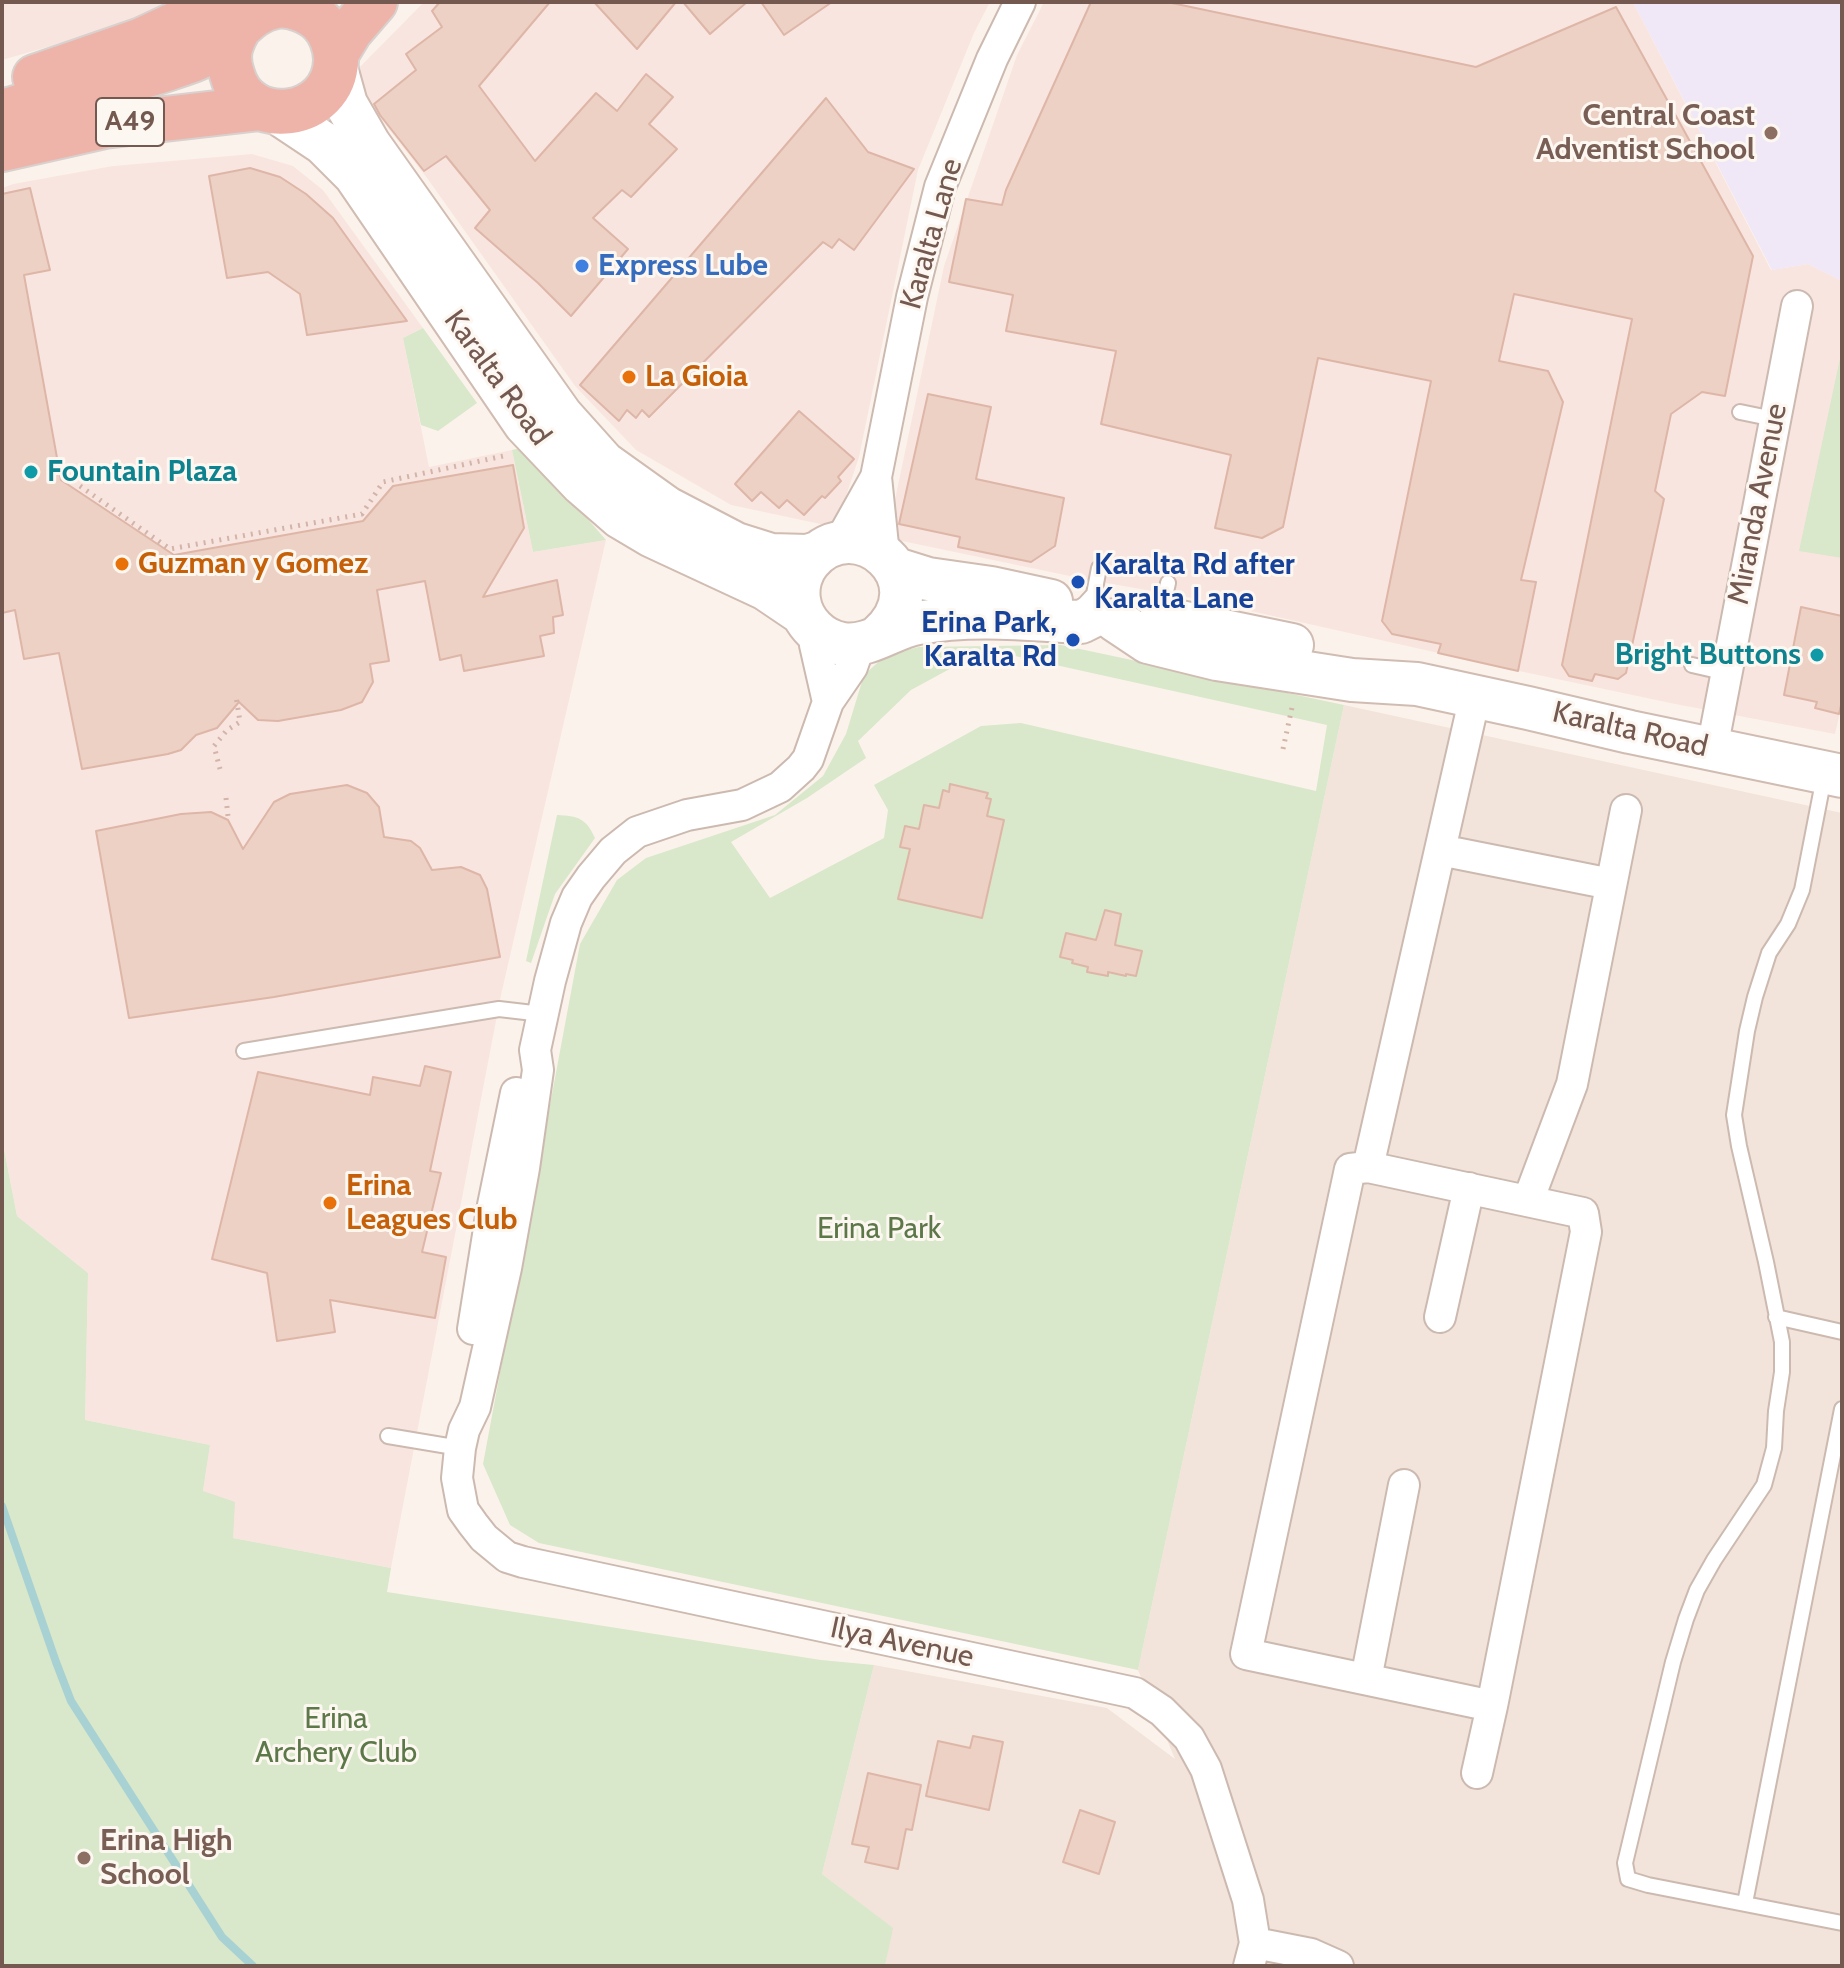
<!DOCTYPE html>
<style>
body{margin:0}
#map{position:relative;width:1844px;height:1968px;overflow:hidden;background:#fbf3eb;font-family:Cabin,sans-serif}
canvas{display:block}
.frame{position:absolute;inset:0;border:4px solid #735950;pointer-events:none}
</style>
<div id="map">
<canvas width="1844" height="1968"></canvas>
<div class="frame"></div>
</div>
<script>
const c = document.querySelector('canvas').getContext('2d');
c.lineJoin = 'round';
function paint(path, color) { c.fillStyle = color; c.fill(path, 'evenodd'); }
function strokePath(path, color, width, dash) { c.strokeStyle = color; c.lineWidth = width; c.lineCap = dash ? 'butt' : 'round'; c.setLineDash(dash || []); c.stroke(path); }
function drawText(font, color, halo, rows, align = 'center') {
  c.font = font + ' Cabin,sans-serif'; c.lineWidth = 6; c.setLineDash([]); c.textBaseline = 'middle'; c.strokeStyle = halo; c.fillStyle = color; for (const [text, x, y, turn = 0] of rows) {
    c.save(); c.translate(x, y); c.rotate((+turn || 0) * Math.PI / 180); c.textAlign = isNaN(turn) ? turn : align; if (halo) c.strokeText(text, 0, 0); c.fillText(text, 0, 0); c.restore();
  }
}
const residential = new Path2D(`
 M 1344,705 L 1842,813 L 1842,1966 L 885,1966 L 892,1928 L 822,1874 L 874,1665 L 1107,1708 L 1175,1759 L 1138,1670 Z`);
const commercial = new Path2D(`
 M 2,2 L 205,2 L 2,60 Z
 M 424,2 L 990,2 L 974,33 L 918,170 L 859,457 L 839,517 L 825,525 L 731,505 L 636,450 L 575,386 L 427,178 L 349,78 Z
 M 1044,2 L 1633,2 L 1771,270 L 1808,264 L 1842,281 L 1842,704 L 1835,734 L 1675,704 L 1519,671 L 1197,599 L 1084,579 L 897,540 L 889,528 L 944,266 L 1017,55 Z
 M 252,154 L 293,166 L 323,190 L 423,328 L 403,338 L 429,467 L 512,450 L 533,552 L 606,540 L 501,995 L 391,1568 L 233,1538 L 203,1491 L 210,1445 L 85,1420 L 88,1273 L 17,1216 L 2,1139 L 2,188 L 13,184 L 113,166 Z`);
const education = new Path2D(`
 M 1633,2 L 1842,2 L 1842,281 L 1808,264 L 1772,270 Z`);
const green = new Path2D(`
 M 423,328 L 477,403 L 438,431 L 421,425 L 403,338 Z
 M 1842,349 L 1842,558 L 1799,551 Z
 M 525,447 L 606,540 L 533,552 L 512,450 Z
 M 1061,645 L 1344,705 L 1138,1670 L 539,1543 L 510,1525 L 483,1464 L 580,944 L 617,880 L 646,858 L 775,815 L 823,776 L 846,734 L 864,675 L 886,655 L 919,647 ZM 979,653 L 1006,654 L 1327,725 L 1316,791 L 1021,723 L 981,726 L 874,785 L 888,810 L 884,838 L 770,898 L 731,842 L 807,798 L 866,758 L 858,741 L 911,690 Z
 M 557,815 C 578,816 586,818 595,838 L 555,894 L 531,963 L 526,961 Z
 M 2,1139 L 17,1216 L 88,1273 L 85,1420 L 210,1445 L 203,1491 L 235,1502 L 233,1538 L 391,1568 L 387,1592 L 821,1660 L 874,1665 L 822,1874 L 893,1928 L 885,1966 L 2,1966 Z`);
const stream = new Path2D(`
 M 2,1506 L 56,1662 L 71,1701 L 222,1937 L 253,1966`);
const building = new Path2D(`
 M 440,2 L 550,2 L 479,86 L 535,161 L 596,93 L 617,111 L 646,74 L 673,97 L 649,124 L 677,149 L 631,197 L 622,190 L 593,218 L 628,249 L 571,316 L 538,283 L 475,228 L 490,210 L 446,156 L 424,171 L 380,115 L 374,104 L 416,70 L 406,54 L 442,27 L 432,11 Z
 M 594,2 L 676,2 L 637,49 Z
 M 683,2 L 747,2 L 710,34 Z
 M 761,2 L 832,2 L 784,35 Z
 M 1091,2 L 1167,2 L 1476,67 L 1616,7 L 1753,256 L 1725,396 L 1702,392 L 1671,414 L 1655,491 L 1664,499 L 1626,673 L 1618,679 L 1595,674 L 1592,681 L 1569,676 L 1562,665 L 1632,319 L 1514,294 L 1499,361 L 1548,371 L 1563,402 L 1521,580 L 1536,582 L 1518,671 L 1438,653 L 1441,644 L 1392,634 L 1382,621 L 1431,381 L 1318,358 L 1283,527 L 1262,538 L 1215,528 L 1231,455 L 1101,424 L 1116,351 L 1006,331 L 1013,295 L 949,282 L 966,199 L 1002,205 L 1006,190 Z
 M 826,98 L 868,152 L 914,169 L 854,250 L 839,239 L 832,248 L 823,242 L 649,417 L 642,410 L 636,418 L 627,410 L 619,421 L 580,385 Z
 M 250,168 L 280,177 L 306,194 L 333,218 L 407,321 L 307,335 L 300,294 L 268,272 L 227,278 L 209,176 Z
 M 30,188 L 50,270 L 24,275 L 61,480 L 174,555 L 363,521 L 393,486 L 513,465 L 524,528 L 483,597 L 557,580 L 563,615 L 553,617 L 554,633 L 540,636 L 544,656 L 464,671 L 461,655 L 440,660 L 425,581 L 377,590 L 389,661 L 370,664 L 373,682 L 362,702 L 341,710 L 278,721 L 258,720 L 239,702 L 217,728 L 196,735 L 181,750 L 168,754 L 82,769 L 59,653 L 24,659 L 15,610 L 2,613 L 2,194 Z
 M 928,394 L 991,407 L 976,479 L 1064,498 L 1055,546 L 1031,562 L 958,547 L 960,537 L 899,524 Z
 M 799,411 L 854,459 L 838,477 L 841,481 L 825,498 L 822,496 L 804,515 L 787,500 L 779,508 L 761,492 L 752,501 L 735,484 Z
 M 1801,607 L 1842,616 L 1842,701 L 1839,714 L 1815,708 L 1817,702 L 1784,695 Z
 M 950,784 L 988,793 L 986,798 L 991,799 L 987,816 L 1004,820 L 982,918 L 898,899 L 910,849 L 900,847 L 905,826 L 919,829 L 924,805 L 939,808 L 943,790 L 949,792 Z
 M 347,785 L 367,793 L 379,807 L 384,837 L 411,841 L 420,848 L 432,870 L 461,867 L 480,875 L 487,889 L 500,957 L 274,997 L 129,1018 L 96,831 L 181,814 L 211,812 L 228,820 L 243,849 L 274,802 L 290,794 Z
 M 1105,910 L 1121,914 L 1115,945 L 1142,951 L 1136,976 L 1126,974 L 1126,976 L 1108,972 L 1108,976 L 1087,972 L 1088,967 L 1072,963 L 1073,960 L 1060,957 L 1066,933 L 1096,940 Z
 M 425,1066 L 451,1072 L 430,1171 L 441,1173 L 422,1252 L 446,1257 L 435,1318 L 330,1300 L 335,1332 L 277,1341 L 267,1273 L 212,1259 L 258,1072 L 370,1095 L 373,1077 L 420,1086 Z
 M 973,1736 L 1003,1742 L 989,1810 L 926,1796 L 938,1741 L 970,1748 Z
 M 868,1773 L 921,1785 L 912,1830 L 906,1829 L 898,1869 L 865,1862 L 869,1847 L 852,1844 Z
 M 1080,1810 L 1115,1822 L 1099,1874 L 1063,1862 Z`);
const path = new Path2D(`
 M 80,486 L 170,549 L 362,514 L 383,482 L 508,455
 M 1283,749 L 1293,703
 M 220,769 L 214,746 L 227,730 L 240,722 L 236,696
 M 226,798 L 228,816`);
const lane = new Path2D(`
 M 1740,412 L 1774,419
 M 1082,607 L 1094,594 L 1099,568
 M 1161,614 L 1168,583
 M 1692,665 L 1727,673
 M 1824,777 L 1802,890 L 1788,924 L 1769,953 L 1755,997 L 1747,1031 L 1734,1115 L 1739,1146 L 1766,1262 L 1782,1342 L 1782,1372 L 1776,1411 L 1774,1448 L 1764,1485 L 1714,1560 L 1697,1590 L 1686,1619 L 1673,1662 L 1625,1863 L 1628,1879 L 1648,1885 L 1842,1923
 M 244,1051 L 499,1009 L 542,1014
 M 1776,1317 L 1842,1332
 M 388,1436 L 460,1448
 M 1745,1903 L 1842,1409`);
const street = new Path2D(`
 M 876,477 L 884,555
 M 839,543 L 876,477 L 912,297 L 940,187 L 992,59 L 1020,2
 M 813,629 L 815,645 L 828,702
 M 860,644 L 852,667 L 828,702 L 808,759 L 801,768 L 780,787 L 742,805 L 687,815 L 637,832 L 613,851 L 591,877 L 577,897 L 566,923 L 550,981 L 535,1050 L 538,1070 L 524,1168 L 506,1268 L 475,1407 L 464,1430 L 460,1448 L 457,1478 L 463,1510 L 473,1524 L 484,1538 L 507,1557 L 523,1562 L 1135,1693 L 1162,1711 L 1189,1738 L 1206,1769 L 1248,1900 L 1255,1943 L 1249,1966
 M 1712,749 L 1797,306
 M 1440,850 L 1611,884
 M 1368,1167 L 1475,696
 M 1528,1201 L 1572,1084 L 1626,810
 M 1440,1317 L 1469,1188
 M 473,1329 L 492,1210 L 516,1093
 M 1366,1679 L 1404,1485
 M 1477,1773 L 1492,1706 L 1586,1232 L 1583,1213 L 1368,1167 L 1350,1169 L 1246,1654 L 1492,1706
 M 1255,1943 L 1311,1954 L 1338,1966`);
const secondary = new Path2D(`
 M 336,68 L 346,104 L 369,144 L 561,415 L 604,463 L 667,508 L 736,544 L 771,555 L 808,556 L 817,553
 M 278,113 L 323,143 L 355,175 L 525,424 L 582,484 L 620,517 L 652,536 L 766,589 L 803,614
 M 896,569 L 928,579 L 991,588 L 1051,601
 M 1161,618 L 1292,645
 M 1115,620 L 1148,642 L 1217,659 L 1352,680 L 1417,684 L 1528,708 L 1630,732 L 1842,776
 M 879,636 C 942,580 856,507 810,561 C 801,571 797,586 799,600 C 802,622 821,641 843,644 C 869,648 893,627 918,623 C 972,613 1027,619 1081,622 L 1093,616`);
const highway = new Path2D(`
 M 336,54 L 350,31 L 375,2
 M 35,77 L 142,40 L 223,2
 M 2,112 C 21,107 41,100 60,96 C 98,87 136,80 172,67 C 187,62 205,56 217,47 C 237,33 250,10 276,6 C 291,4 310,11 321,22 C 330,31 336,46 336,60 C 335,120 247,132 232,74 C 229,65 228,54 231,45 C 233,39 236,33 239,28
 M 2,149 L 104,126 L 260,108`);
const markers = [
 [1771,133,8,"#8d6e63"],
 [582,266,8,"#3f7fe0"],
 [629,377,8,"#e8710a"],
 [31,472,8,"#0f9aa8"],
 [122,564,8,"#e8710a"],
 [1078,582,8,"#1a4fb4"],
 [1073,640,8,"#1a4fb4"],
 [1817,655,8,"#0f9aa8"],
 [330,1203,8,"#e8710a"],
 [84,1858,8,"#8d6e63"]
];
const shields = [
 [130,122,68]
];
const shieldNames = [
 ["A49",130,122]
];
const educationNames = [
 ["Central Coast",1755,116],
 ["Adventist School",1755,150],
 ["Erina High",100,1841,"left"],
 ["School",100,1875,"left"]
];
const streetNames = [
 ["Karalta Lane",932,234,-74],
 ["Karalta Road",497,378,54],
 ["Miranda Avenue",1758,504,-79],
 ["Karalta Road",1630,730,13],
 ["Ilya Avenue",902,1643,12]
];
const shopNames = [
 ["Express Lube",598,266]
];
const foodNames = [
 ["La Gioia",645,377],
 ["Guzman y Gomez",138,564],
 ["Erina",346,1186],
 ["Leagues Club",346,1220]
];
const cultureNames = [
 ["Fountain Plaza",47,472],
 ["Bright Buttons",1801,655,"right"]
];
const transitNames = [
 ["Karalta Rd after",1094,565],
 ["Karalta Lane",1094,599],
 ["Erina Park,",1057,623,"right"],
 ["Karalta Rd",1057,657,"right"]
];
const parkNames = [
 ["Erina Park",879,1229],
 ["Erina",336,1719],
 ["Archery Club",336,1753]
];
paint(residential, '#f2e4da');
paint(commercial, '#f9e5e0');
paint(education, '#f0e7f7');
paint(green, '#d9e7ca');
strokePath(stream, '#a8d1d3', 8);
paint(building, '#edd1c5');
strokePath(building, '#deb6a7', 2);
strokePath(lane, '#ccbab1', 18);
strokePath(street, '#ccbab1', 34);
strokePath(secondary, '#d0bcb2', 46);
strokePath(highway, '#d8d1ce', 48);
strokePath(path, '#d2b4a8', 5, [2, 6]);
strokePath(lane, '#fff', 14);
strokePath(street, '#fff', 30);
strokePath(secondary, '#fff', 42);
strokePath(highway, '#eeb3a9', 44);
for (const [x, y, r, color] of markers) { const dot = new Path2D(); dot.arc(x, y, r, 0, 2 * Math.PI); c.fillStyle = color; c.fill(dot); strokePath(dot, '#fdf7f1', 3); }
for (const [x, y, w] of shields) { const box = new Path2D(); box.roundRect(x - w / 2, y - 24, w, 48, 6); c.fillStyle = '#fdf7f1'; c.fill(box); strokePath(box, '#735950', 2); }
drawText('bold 28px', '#735950', null, shieldNames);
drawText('bold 30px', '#785e54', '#fdf7f1', educationNames, 'right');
drawText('30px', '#735950', '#fdf7f1', streetNames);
drawText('bold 30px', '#366cbe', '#fdf7f1', shopNames, 'left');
drawText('bold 30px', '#c56008', '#fdf7f1', foodNames, 'left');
drawText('bold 30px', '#0d838f', '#fdf7f1', cultureNames, 'left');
drawText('bold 30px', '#164399', '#fdf7f1', transitNames, 'left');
drawText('30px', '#5c7849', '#fdf7f1', parkNames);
</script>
